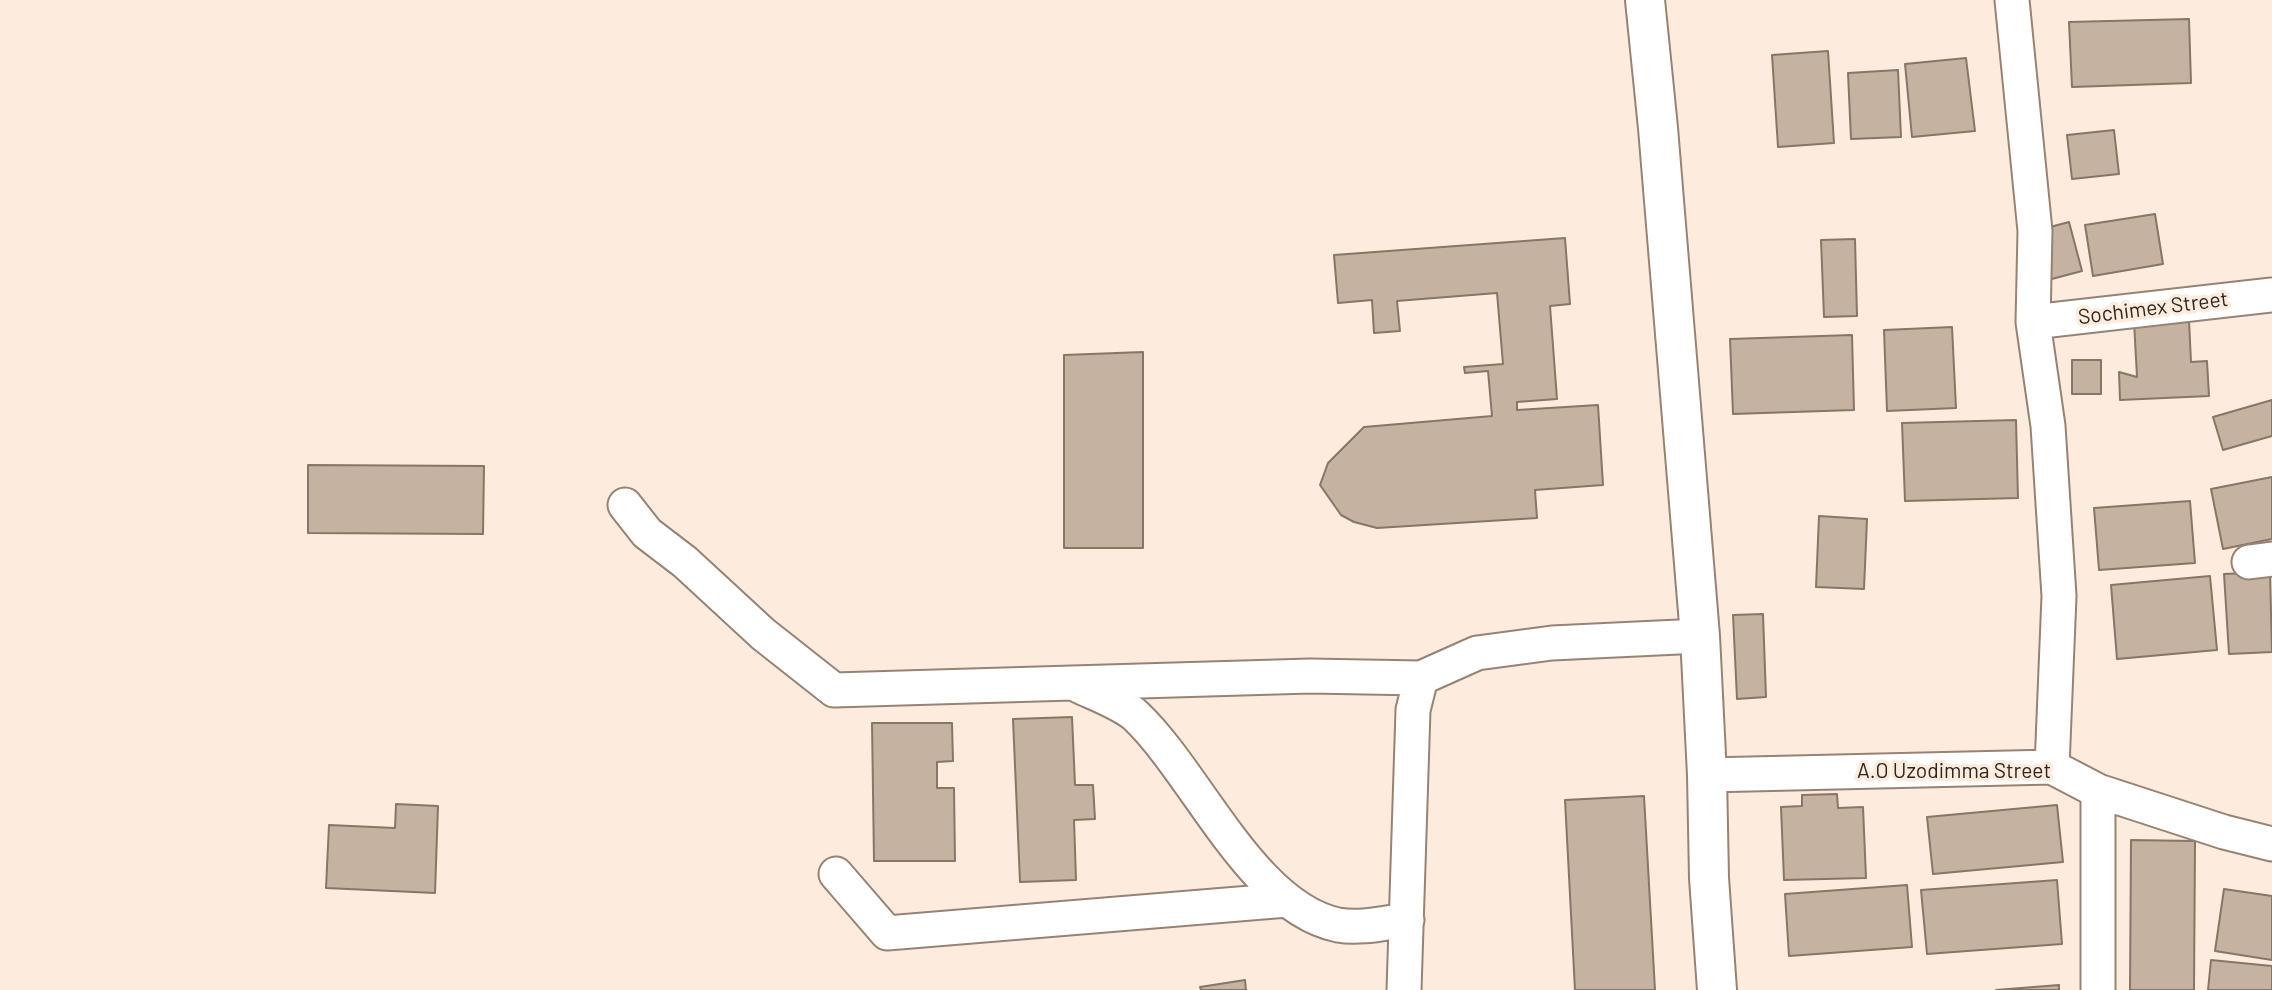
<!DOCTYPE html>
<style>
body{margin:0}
canvas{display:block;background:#fdecdd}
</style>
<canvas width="2272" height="990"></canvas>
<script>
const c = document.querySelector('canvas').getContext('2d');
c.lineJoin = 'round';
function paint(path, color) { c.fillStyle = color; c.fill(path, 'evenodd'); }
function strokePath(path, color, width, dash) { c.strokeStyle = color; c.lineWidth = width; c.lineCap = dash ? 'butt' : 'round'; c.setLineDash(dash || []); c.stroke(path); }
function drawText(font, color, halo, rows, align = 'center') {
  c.font = font + ' Barlow,sans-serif'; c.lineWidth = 7; c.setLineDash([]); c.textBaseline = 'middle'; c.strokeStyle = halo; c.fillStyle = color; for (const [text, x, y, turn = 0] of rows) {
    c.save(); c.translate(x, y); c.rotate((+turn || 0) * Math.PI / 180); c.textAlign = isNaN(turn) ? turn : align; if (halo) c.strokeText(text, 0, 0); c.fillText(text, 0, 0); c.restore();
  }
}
const building = new Path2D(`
 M 2189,19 L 2191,83 L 2072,87 L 2069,22 Z
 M 1828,51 L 1834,143 L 1778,147 L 1772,55 Z
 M 1966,58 L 1975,131 L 1912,137 L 1905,64 Z
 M 1898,70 L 1901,137 L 1851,139 L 1848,73 Z
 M 2114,130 L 2119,174 L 2072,179 L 2067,135 Z
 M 2155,214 L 2163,264 L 2093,276 L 2085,225 Z
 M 2069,222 L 2082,271 L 2048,280 L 2035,231 Z
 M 1565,238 L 1570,304 L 1550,306 L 1557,399 L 1517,402 L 1517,410 L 1598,405 L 1603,485 L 1535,490 L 1537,518 L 1377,528 L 1354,522 L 1341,515 L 1320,485 L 1328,463 L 1364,427 L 1492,416 L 1488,371 L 1465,373 L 1464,367 L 1503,364 L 1497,293 L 1397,301 L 1400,331 L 1374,333 L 1372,300 L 1338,303 L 1334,255 Z
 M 1855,239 L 1857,316 L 1824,317 L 1821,240 Z
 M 2189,320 L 2191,362 L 2207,361 L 2209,396 L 2120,400 L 2119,372 L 2137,377 L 2134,322 Z
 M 1952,327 L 1956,408 L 1887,411 L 1884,330 Z
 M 1852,335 L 1854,410 L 1733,414 L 1730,339 Z
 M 1143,352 L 1143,548 L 1064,548 L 1064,355 Z
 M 2072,360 L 2101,360 L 2101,394 L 2072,394 Z
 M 2272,400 L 2272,436 L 2223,450 L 2213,417 Z
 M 2016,420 L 2018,498 L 1905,501 L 1902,423 Z
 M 308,465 L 484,466 L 483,534 L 308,533 Z
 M 2272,477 L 2272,539 L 2223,549 L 2211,489 Z
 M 2190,501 L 2195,563 L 2099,570 L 2094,508 Z
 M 1819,516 L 1867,519 L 1864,589 L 1816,587 Z
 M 2270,572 L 2272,652 L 2229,654 L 2224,574 Z
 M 2210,576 L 2217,650 L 2117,659 L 2111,585 Z
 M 1763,614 L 1766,697 L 1737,699 L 1733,615 Z
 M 1072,717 L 1075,785 L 1093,785 L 1095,819 L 1074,820 L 1076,880 L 1020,882 L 1013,719 Z
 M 872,723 L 952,723 L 953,761 L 937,762 L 937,788 L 954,788 L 955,861 L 874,861 Z
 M 1837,794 L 1838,808 L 1863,807 L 1866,878 L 1784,880 L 1781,807 L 1802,806 L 1802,795 Z
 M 1644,796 L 1655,990 L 1575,990 L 1565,800 Z
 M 396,804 L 438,806 L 435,893 L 326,888 L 329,825 L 395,828 Z
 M 2057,805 L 2063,862 L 1933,874 L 1927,817 Z
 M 2131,840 L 2195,841 L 2194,990 L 2130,990 Z
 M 2057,880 L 2062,944 L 1927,954 L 1921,890 Z
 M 1907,885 L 1912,947 L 1789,956 L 1785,894 Z
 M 2224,889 L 2272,896 L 2272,960 L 2215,951 Z
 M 2211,960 L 2272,966 L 2272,990 L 2208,990 Z
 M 1245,980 L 1246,990 L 1201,990 L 1200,987 Z
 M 2059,985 L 2059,990 L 1996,990 Z`);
const street = new Path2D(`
 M 2012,0 L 2035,231 L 2033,322 L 2048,426 L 2059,596 L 2052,767
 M 2033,322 L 2272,295
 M 625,505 L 647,533 L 685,562 L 763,634 L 834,690 L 1310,676 L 1421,678
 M 2249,562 L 2272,559
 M 1079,686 C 1096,694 1123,704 1136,716 C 1197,774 1252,907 1338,925 C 1360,929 1384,923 1407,920
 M 1707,775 L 2052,767 L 2098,791 L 2224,832 L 2272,844
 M 2098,791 L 2098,990
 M 836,874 L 887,933 L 1287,900
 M 1404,990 L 1413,710 L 1421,678 L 1477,653 L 1552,643 L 1700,636`);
const secondary = new Path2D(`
 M 1645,0 L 1658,128 L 1700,636 L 1707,775 L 1709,878 L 1717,990`);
const streetNames = [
 ["Sochimex Street",2153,308,-7],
 ["A.O Uzodimma Street",1954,771]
];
paint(building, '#c6b2a0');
strokePath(building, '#887565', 2);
strokePath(street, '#978373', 37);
strokePath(secondary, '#978373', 42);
strokePath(street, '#fff', 33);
strokePath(secondary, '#fff', 38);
drawText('21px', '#2d251e', '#fdecdd', streetNames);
</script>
